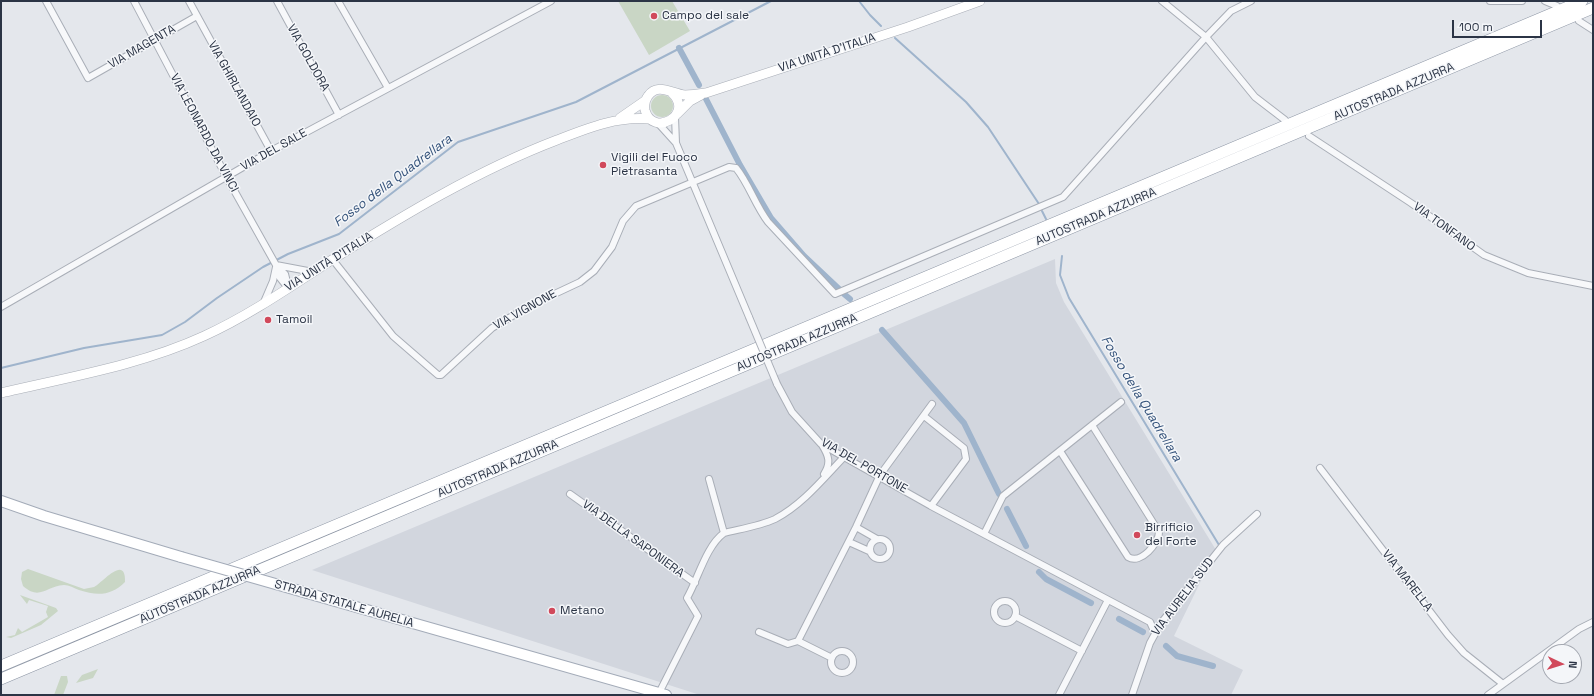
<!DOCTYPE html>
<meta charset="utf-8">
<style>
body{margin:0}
#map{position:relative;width:1594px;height:696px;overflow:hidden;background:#e4e7ec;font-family:"Space Grotesk",sans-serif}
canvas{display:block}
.frame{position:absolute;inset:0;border:2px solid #2b3445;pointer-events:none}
.north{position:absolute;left:1542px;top:644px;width:40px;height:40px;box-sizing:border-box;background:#f4f6f9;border:1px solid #a4a8b1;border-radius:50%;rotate:94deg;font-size:11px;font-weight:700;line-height:16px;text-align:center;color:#2b3445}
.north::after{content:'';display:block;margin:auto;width:14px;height:18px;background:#d1495b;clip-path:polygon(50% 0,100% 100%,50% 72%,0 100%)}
.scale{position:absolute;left:1452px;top:20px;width:90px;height:18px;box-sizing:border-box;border:2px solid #2b3445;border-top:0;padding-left:5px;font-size:12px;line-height:14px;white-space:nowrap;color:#2b3445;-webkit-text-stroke:3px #f4f6f9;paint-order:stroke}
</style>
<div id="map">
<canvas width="1594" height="696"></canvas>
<div class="frame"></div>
<div class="north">N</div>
<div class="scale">100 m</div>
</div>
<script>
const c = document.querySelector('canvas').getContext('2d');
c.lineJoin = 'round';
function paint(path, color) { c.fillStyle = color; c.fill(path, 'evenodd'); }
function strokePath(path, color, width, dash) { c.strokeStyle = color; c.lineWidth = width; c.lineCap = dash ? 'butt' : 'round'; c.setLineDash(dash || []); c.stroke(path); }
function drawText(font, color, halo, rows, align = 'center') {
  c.font = font + ' "Space Grotesk",sans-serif'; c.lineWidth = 3; c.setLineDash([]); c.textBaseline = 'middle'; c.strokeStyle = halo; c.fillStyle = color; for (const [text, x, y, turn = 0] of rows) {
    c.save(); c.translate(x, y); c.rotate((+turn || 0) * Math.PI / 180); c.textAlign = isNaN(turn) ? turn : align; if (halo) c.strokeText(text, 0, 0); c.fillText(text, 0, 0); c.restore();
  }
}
const built = new Path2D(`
 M 1055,259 L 1056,283 L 1064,302 L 1216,550 L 1174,636 L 1243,670 L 1231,695 L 700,695 L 312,570 Z`);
const green = new Path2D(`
 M 618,1 L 672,1 L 690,31 L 649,55 Z
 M651 106a11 11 0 1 1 22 0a11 11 0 1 1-22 0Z
 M 28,569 L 84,589 C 87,588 91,588 94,587 C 101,584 126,553 125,582 C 111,596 97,596 79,590 C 74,588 69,585 64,585 C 46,586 40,601 23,586 L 21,579 L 22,572 Z
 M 20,595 L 56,608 L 58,611 L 41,625 L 11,638 L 6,637 L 15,635 L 18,628 L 22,632 L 48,617 L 46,612 L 48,606 L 29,600 L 27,604 Z
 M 98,669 L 93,678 L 76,683 L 82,675 Z
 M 61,676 L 67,676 L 68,682 L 63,695 L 54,695 Z`);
const stream = new Path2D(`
 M 859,1 L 870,15 L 881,26
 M 895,38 L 966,102 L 988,127 L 1039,204
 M 1042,211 L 1046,219
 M 1062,256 L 1060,275 L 1069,298 L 1219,545
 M 1,368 L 84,348 L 162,335 L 185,322 L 217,298 L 263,267 L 288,254 L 339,234 L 458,142 L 576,102 L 771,1`);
const canal = new Path2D(`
 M 679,48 L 699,85
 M 706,99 L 740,165 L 771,218 L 804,256 L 839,289
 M 844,294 L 850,299
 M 882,330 L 964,423 L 999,494
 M 1007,509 L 1026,546
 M 1039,572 L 1046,579 L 1091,603
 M 1119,619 L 1143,632
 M 1166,646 L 1177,656 L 1213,666`);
const street = new Path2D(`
 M 46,1 L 88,78 L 197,16
 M 134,1 L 226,176 L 276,265 L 280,278 L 288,288
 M 189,1 L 271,151
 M 277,1 L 339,115
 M 338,1 L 388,88
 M 1162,1 L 1206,37 L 1255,97 L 1285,120
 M 1490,1 L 1522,1
 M 1545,1 L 1557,6
 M 1579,21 L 1593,30
 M 675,117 L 676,143 L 749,317
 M 657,122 L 676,143
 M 1309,136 L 1411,203 L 1484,255 L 1528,273 L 1593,286
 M 333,260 L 393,336 L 438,375 L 441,375 L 492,328 L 531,305 L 580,282 L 594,271 L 612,247 L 623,221 L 636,206 L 729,167 L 736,168 C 749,184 755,205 768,222 L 835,294 L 1063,197 L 1206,37 L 1231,11 L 1251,1
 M 276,265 L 313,272
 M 278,267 L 285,274 L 288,286
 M 264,302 L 273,281 L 276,267
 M 1,307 L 271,151 L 551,1
 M 777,384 L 792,412 L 821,444 L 931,506 L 1150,622 L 1155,633
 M 924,416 L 964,448 L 966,459 L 931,506
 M 822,445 C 829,456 831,463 824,474
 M 1060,451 L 1128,557 C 1141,565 1159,543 1159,532 L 1092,425
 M 1320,468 L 1448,635 L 1464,653 L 1503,684
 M 709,479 L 724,533 C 740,529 760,526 775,519 C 802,505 823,479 844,457
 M 570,494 L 695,583
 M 856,527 L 877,539
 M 984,534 L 1003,496 L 1121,402
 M870 549a10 10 0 1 1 20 0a10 10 0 1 1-20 0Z
 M 849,542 L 869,551
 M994 612a11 11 0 1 1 22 0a11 11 0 1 1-22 0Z
 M 1015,616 L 1082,651
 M 759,632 L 788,644 L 798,641 L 832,658
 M 798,641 L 856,527 L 880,475 L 932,404
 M831 662a11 11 0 1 1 22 0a11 11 0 1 1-22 0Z
 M 659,693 L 698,616 L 687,598 C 698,579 706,546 724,533
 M 1059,695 L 1108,600
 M 1132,695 L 1150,643 L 1161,623 L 1223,545 L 1257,514
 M 1488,695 L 1579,629 L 1593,622`);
const secondary = new Path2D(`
 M 672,93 C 695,115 652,138 645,110 C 644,105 645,100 648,96 C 658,82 672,94 685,95 C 692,95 699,94 706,93 L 908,27 L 980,1
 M 677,114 L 690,101 L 701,95
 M 620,118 L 646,100
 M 1,393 C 69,377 141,365 204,336 C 248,316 290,287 330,261 C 404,215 476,171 557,140 C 588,128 617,116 650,119`);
const primary = new Path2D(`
 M 1,501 L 44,516 L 181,557
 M 307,593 L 666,695`);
const highway = new Path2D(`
 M 1,666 L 1582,1
 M 1,679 L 1593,8`);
const streetBridge = new Path2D(`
 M 749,317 L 777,384`);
const primaryBridge = new Path2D(`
 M 181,557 L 307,593`);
const markers = [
 [654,16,4,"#d1495b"],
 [603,165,4,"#d1495b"],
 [268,320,4,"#d1495b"],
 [1137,535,4,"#d1495b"],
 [552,611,4,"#d1495b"]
];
const poiNames = [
 ["Campo del sale",662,16],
 ["Vigili del Fuoco",611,158],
 ["Pietrasanta",611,172],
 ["Tamoil",276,320],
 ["Birrificio",1145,528],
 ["del Forte",1145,542],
 ["Metano",560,611]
];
const streetNames = [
 ["VIA MAGENTA",142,47,-30],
 ["VIA UNITÀ D'ITALIA",827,53,-18],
 ["VIA GOLDORA",308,58,61],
 ["VIA GHIRLANDAIO",234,84,61],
 ["AUTOSTRADA AZZURRA",1394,92,-23],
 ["VIA LEONARDO DA VINCI",204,133,62],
 ["VIA DEL SALE",274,150,-29],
 ["AUTOSTRADA AZZURRA",1096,217,-23],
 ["VIA TONFANO",1444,227,36],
 ["VIA UNITÀ D'ITALIA",329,262,-32],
 ["VIA VIGNONE",525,310,-29],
 ["AUTOSTRADA AZZURRA",797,343,-23],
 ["VIA DEL PORTONE",864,466,30],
 ["AUTOSTRADA AZZURRA",498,469,-23],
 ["VIA DELLA SAPONIERA",633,539,36],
 ["VIA MARELLA",1407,581,52],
 ["AUTOSTRADA AZZURRA",200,595,-23],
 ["VIA AURELIA SUD",1183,597,-53],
 ["STRADA STATALE AURELIA",344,604,16]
];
const waterNames = [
 ["Fosso della Quadrellara",393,181,-37],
 ["Fosso della Quadrellara",1141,399,59]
];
paint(built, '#d2d6de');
paint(green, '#c9d6c5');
strokePath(stream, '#9fb4cc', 2);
strokePath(canal, '#9fb4cc', 6);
strokePath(street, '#a9aeb7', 8);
strokePath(secondary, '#a9aeb7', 10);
strokePath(primary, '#a3abb8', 12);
strokePath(highway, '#8b94a3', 12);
strokePath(street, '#f7f8fa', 6);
strokePath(secondary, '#fff', 9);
strokePath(primary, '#fff', 10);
strokePath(highway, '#fff', 11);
strokePath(streetBridge, '#a9aeb7', 8, []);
strokePath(primaryBridge, '#a3abb8', 12, []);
strokePath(streetBridge, '#f7f8fa', 6);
strokePath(primaryBridge, '#fff', 10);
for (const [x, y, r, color] of markers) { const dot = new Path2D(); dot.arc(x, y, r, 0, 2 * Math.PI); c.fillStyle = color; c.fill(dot); strokePath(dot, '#f4f6f9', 1.5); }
drawText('12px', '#2b3445', '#f4f6f9', poiNames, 'left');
drawText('12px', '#2b3445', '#f4f6f9', streetNames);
drawText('italic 13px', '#34527a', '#f4f6f9', waterNames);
</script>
